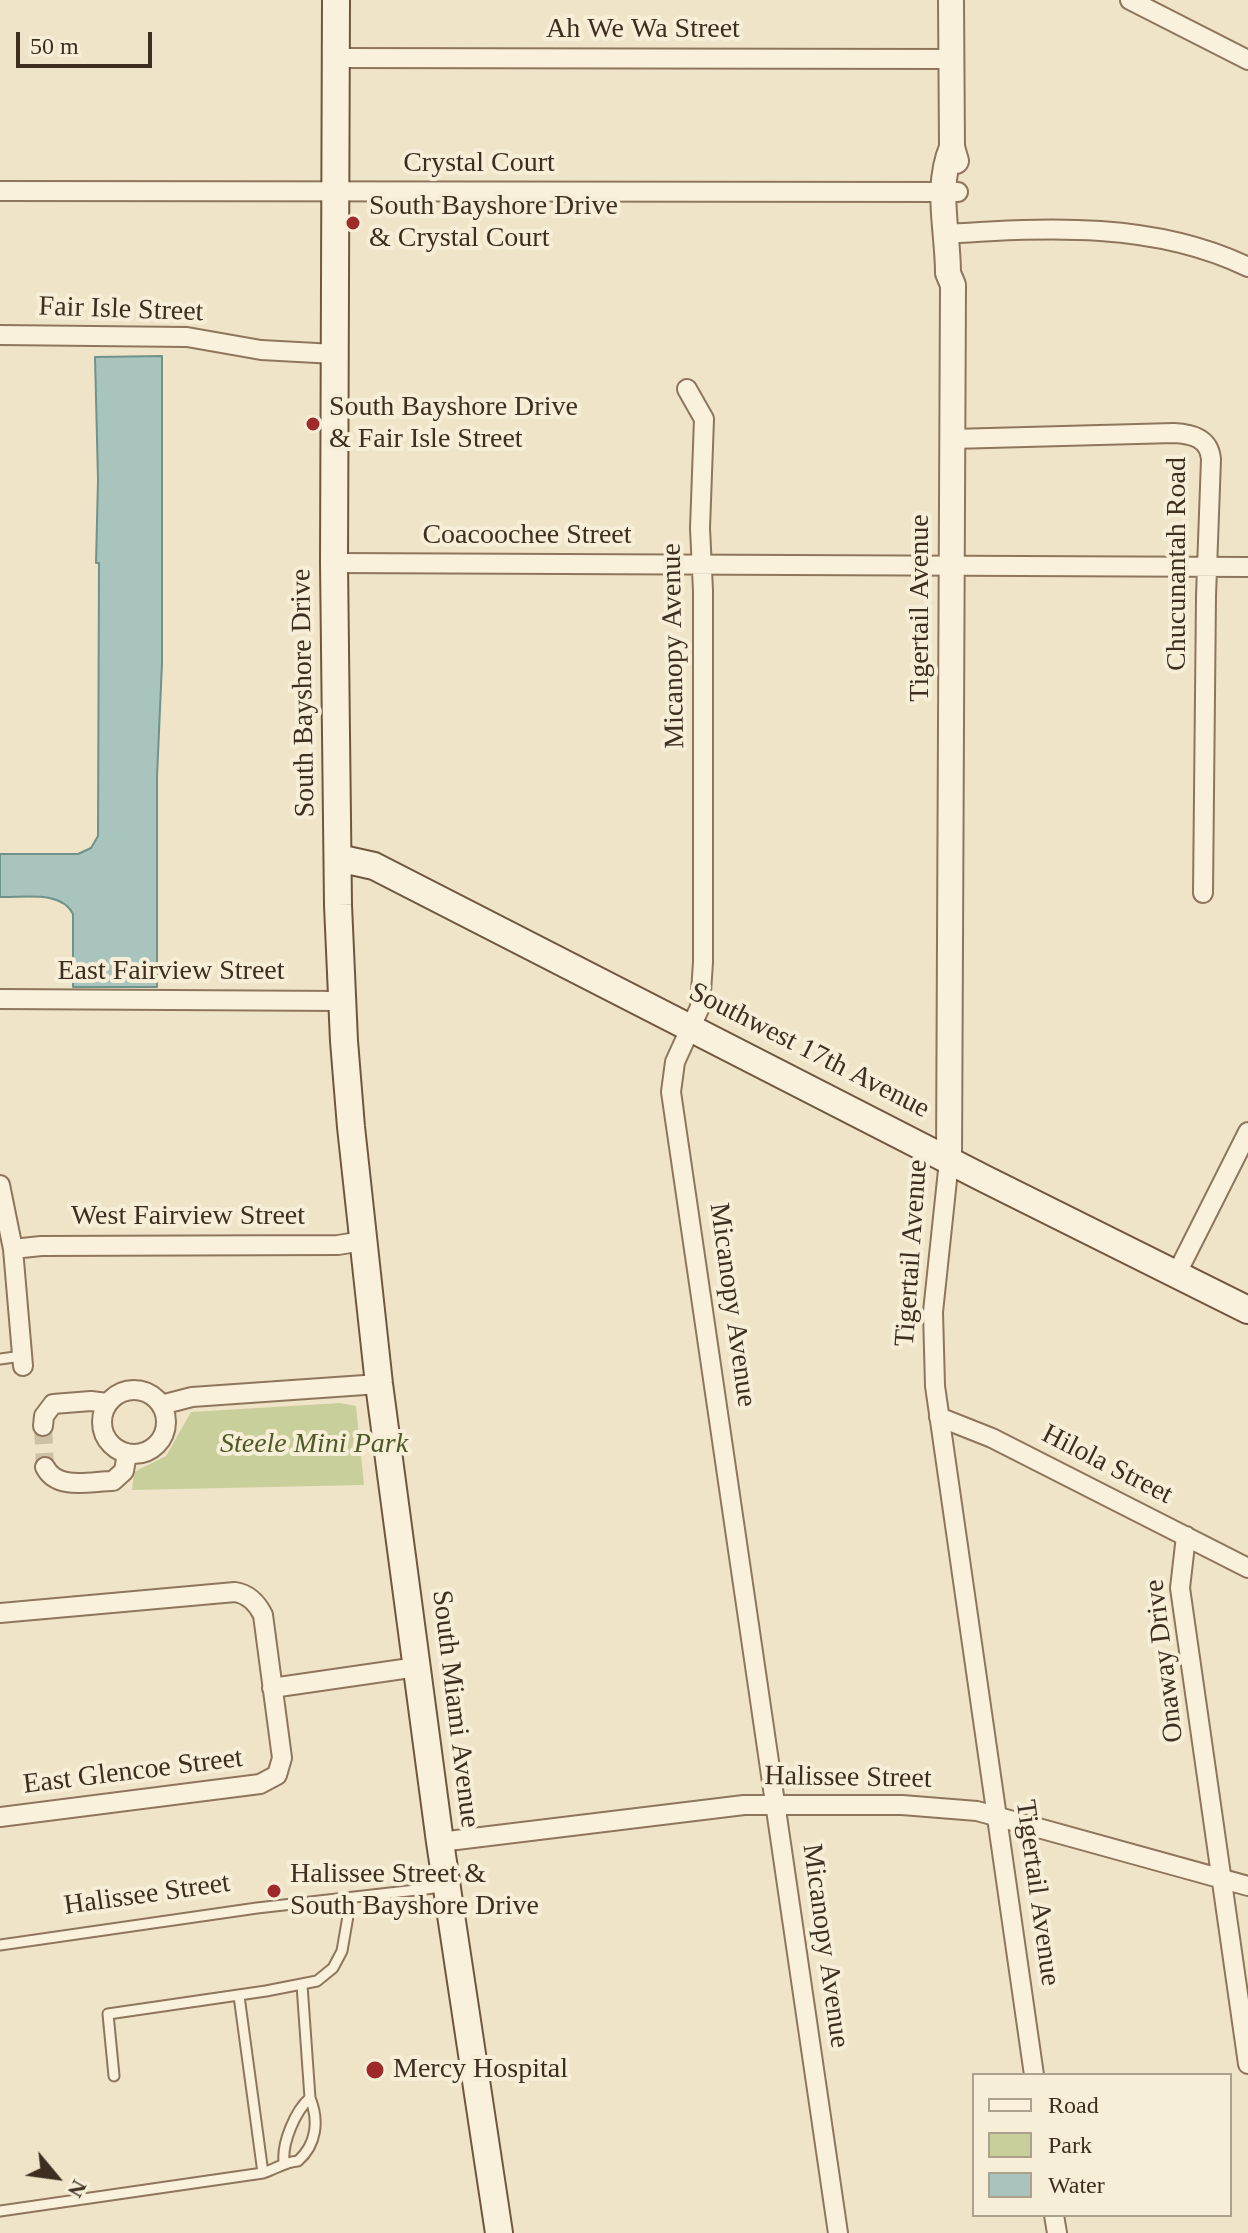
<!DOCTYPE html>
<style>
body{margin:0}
#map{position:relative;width:1248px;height:2233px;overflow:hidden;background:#f0e4c8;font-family:Georgia,serif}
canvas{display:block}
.legend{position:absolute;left:972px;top:2073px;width:260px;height:144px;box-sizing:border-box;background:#f7eed8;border:2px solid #ada18e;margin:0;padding:10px 14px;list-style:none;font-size:24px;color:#3d2e20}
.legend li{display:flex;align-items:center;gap:16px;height:40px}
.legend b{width:40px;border:2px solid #ada18e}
.north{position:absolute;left:16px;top:2137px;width:80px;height:80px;-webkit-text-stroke:6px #f7eed8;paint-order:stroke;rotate:119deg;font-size:22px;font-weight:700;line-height:32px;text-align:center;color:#3d2e20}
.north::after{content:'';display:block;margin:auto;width:28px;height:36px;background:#3d2e20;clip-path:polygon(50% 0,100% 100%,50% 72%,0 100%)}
.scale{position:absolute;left:16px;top:32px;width:136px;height:36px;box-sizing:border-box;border:4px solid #3d2e20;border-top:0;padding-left:10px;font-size:24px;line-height:28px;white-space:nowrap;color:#3d2e20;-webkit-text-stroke:6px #f7eed8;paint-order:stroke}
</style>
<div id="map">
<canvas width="1248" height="2233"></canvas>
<ul class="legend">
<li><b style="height:10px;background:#faf1dc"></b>Road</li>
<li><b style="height:22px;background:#c9cf9b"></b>Park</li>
<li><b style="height:22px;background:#a9c4bc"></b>Water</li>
</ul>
<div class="north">N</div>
<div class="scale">50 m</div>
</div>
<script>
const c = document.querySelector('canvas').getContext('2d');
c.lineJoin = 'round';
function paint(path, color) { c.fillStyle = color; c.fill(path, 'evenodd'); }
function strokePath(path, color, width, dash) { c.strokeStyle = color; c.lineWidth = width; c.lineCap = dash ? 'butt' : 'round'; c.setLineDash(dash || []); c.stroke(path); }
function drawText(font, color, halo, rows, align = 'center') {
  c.font = font + ' Georgia,serif'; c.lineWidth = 8; c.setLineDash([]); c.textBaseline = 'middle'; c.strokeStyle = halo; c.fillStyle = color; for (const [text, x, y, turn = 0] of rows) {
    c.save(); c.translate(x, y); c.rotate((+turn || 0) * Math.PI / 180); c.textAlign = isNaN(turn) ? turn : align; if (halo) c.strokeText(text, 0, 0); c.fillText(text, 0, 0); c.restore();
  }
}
const green = new Path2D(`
 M 340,1403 L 356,1406 L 364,1485 L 132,1490 L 134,1472 L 166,1456 L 191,1412 Z`);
const water = new Path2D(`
 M 162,356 L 162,663 L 157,777 L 157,987 L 73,987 L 73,914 C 61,890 23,898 0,897 L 0,854 L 78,854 L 91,848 L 98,836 L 99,563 L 96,563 L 98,480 L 95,357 Z`);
const minorTunnel = new Path2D(`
 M 43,1426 L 45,1467`);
const service = new Path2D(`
 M 0,1359 L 22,1356
 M 0,1945 L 257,1908 L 443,1887
 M 239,1996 L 263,2173
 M 114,2076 L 108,2014 L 266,1991 L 317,1981 L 333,1968 L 342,1951 L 348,1916 L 345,1898
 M 284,2162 C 282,2143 295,2111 310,2098
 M 0,2211 L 263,2173 C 276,2169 284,2162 298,2161 C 317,2144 319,2120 310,2098 L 302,1985`);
const minor = new Path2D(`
 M 1130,0 L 1248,60
 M 336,58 L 951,59
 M 0,191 L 958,192
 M 947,234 C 1048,227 1155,222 1248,267
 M 0,335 L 187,337 L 261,350 L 335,354
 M 687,389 L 704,419 L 700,528 L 703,591 L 703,962 L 700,1007 L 675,1062 L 671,1092 L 838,2233
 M 952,439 L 1174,433 C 1192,434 1209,438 1211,459 L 1206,596 L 1203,893
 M 334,563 L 1248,567
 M 0,999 L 341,1001
 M 949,1161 L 933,1312 L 935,1386 L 1034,2075
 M 0,1185 L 13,1249 L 23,1366
 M 13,1249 L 41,1246 L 338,1245 L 363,1241
 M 1177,1273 L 1248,1132
 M102 1422a32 32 0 1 1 64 0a32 32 0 1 1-64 0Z
 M 161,1405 L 192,1397 L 379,1384
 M 939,1417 L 992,1438 L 1248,1568
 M 43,1426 L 44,1416 L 53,1404 L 91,1401 L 107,1403
 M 45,1467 C 57,1491 91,1481 113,1481 L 124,1471 L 127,1453
 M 1186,1536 L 1180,1588 L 1248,2064
 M 0,1613 L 235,1592 C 248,1594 257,1603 263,1615 L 282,1758 L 277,1775 L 260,1784 L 0,1817
 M 272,1688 L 417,1667
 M 440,1842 L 744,1805 L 902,1805 L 977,1811 L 1248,1886
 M 1054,2215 L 1057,2233`);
const tertiary = new Path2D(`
 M 951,0 L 952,147 L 956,161
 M 949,1161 L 953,285 L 948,273 C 948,230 935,188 952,147`);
const secondary = new Path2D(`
 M 336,0 L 334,563 L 338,905 L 344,1041 L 351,1127 L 379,1384 L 440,1842 L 499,2233
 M 338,858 L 374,866 L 983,1178 L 1248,1310`);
const markers = [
 [353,223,8,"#9e2a2b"],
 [313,424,8,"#9e2a2b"],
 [274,1891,8,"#9e2a2b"],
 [375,2070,10,"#9e2a2b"]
];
const streetNames = [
 ["Ah We Wa Street",643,30],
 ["Crystal Court",479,164],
 ["Fair Isle Street",121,310,2],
 ["Coacoochee Street",527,536],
 ["Chucunantah Road",1178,564,-90],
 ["Tigertail Avenue",921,608,-90],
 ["Micanopy Avenue",674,646,-91],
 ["South Bayshore Drive",304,693,-91],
 ["East Fairview Street",171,972],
 ["Southwest 17th Avenue",809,1051,27],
 ["West Fairview Street",188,1217],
 ["Tigertail Avenue",912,1253,-86],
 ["Micanopy Avenue",732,1305,82],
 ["Hilola Street",1107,1465,27],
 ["Onaway Drive",1165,1661,-97],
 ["South Miami Avenue",455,1709,83],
 ["East Glencoe Street",133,1772,-7],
 ["Halissee Street",848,1778,1],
 ["Tigertail Avenue",1037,1893,82],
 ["Halissee Street",147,1895,-8],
 ["Micanopy Avenue",825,1946,82]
];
const poiNames = [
 ["South Bayshore Drive",369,207],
 ["& Crystal Court",369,239],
 ["South Bayshore Drive",329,408],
 ["& Fair Isle Street",329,440],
 ["Halissee Street &",290,1875],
 ["South Bayshore Drive",290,1907],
 ["Mercy Hospital",393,2070]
];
const parkNames = [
 ["Steele Mini Park",314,1445]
];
paint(green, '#c9cf9b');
paint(water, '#a9c4bc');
strokePath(water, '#6f938a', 2);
strokePath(minorTunnel, '#ccc0a6', 18, [18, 9]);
strokePath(service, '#8d765c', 13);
strokePath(minor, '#8d765c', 22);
strokePath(tertiary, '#8d765c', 28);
strokePath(secondary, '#6f573f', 30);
strokePath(service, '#faf1dc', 9);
strokePath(minor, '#faf1dc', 18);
strokePath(tertiary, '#faf1dc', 24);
strokePath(secondary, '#faf1dc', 26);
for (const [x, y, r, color] of markers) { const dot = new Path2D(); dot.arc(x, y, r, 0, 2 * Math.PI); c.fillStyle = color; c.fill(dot); strokePath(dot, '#f7eed8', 3); }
drawText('28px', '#3d2e20', '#f7eed8', streetNames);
drawText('28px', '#3d2e20', '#f7eed8', poiNames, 'left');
drawText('italic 28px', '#4d5a26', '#f7eed8', parkNames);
</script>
